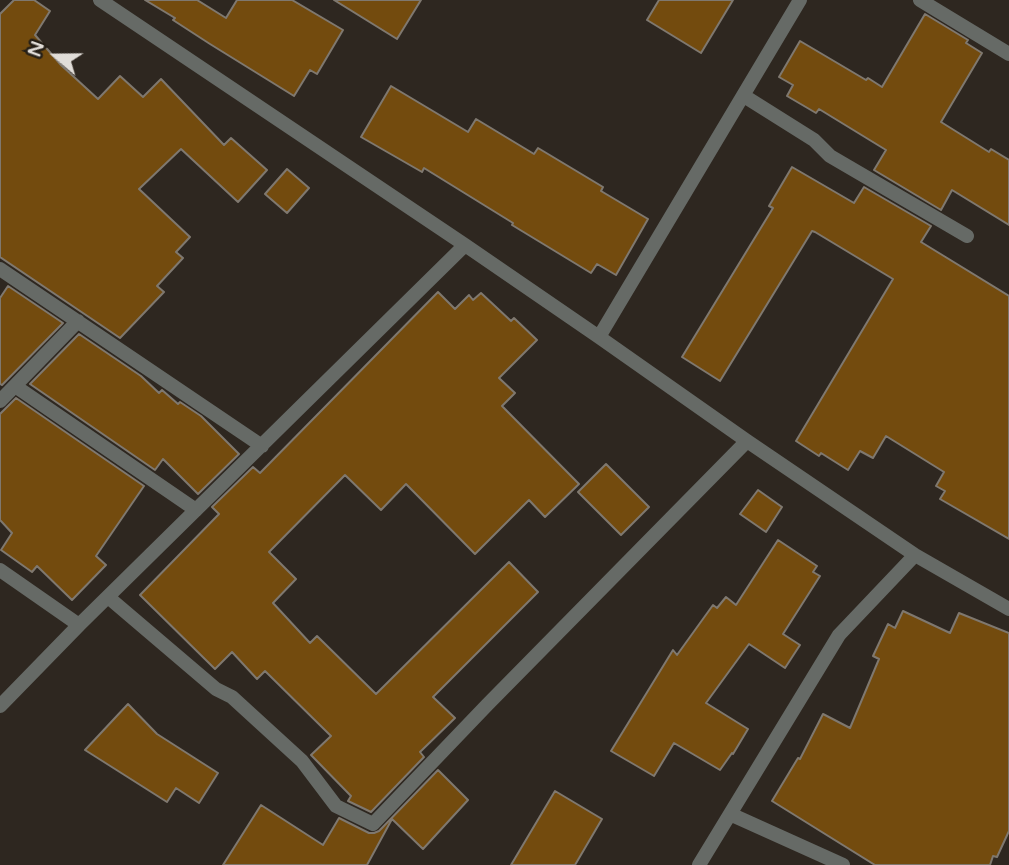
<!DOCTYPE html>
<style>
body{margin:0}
#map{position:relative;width:1009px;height:865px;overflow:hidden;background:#2e2720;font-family:"Varela Round",sans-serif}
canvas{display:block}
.north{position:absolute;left:21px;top:21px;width:70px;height:70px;-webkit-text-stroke:5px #241e16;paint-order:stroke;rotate:290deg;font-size:19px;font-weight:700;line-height:28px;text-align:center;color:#e1ddd8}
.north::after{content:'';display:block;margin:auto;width:24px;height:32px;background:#e1ddd8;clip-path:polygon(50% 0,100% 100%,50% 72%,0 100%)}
</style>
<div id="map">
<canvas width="1009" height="865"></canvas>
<div class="north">N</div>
</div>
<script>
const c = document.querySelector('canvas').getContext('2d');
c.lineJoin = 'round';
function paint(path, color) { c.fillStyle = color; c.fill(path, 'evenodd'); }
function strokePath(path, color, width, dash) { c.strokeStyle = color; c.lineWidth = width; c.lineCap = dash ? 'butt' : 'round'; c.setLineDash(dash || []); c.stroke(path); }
const building = new Path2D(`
 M 14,0 L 34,0 L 50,11 L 35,35 L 61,65 L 98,99 L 120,76 L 143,97 L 161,79 L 224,145 L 231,138 L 267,170 L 238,202 L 181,149 L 139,189 L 190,237 L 176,252 L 183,258 L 157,286 L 164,292 L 120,338 L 0,257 L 0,14 Z
 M 145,0 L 197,0 L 226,18 L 237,0 L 292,0 L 343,30 L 317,74 L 310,70 L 294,96 L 210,44 L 173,20 L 175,18 Z
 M 334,0 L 421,0 L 397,39 Z
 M 659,0 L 733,0 L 701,53 L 647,20 Z
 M 925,14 L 968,40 L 966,43 L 982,53 L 941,122 L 989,152 L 991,149 L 1009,160 L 1009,225 L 952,190 L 941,210 L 874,170 L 886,150 L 819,109 L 816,113 L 787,96 L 793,85 L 779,77 L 800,41 L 866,80 L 868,78 L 882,87 Z
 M 391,86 L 468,132 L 476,119 L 534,154 L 538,148 L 603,187 L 601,191 L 648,219 L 616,275 L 597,264 L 591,273 L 512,225 L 513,223 L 424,168 L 422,172 L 361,137 Z
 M 792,167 L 854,203 L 864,187 L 931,226 L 921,242 L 1009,296 L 1009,539 L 940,499 L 945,491 L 936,486 L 944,472 L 886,436 L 873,458 L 860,451 L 848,470 L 821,453 L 819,456 L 796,441 L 893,279 L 815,232 L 812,231 L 720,381 L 682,357 L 773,208 L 769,206 Z
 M 287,169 L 309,188 L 287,213 L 265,194 Z
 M 8,286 L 63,323 L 2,385 L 0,384 L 0,298 Z
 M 438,292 L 455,309 L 469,295 L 473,300 L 481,293 L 511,321 L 514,318 L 537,340 L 499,378 L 515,393 L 502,406 L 579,484 L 545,517 L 529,500 L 475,554 L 406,484 L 381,510 L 345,475 L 269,552 L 296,579 L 273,603 L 310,643 L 317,636 L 376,694 L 509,562 L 538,592 L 433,697 L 455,718 L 420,752 L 424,757 L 371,812 L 348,801 L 351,796 L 311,755 L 331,736 L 265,671 L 257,679 L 232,652 L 215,669 L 140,595 L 219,514 L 212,507 L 253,467 L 260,473 Z
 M 79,334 L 141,376 L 159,393 L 162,390 L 178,404 L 180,402 L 201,416 L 239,454 L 198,494 L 163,459 L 155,470 L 30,384 Z
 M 16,398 L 144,486 L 96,556 L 106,565 L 72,600 L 37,566 L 32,572 L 1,550 L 12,533 L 0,520 L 0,414 Z
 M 606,464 L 649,507 L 621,535 L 578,492 Z
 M 758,490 L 782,507 L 766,532 L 740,514 Z
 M 778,540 L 817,566 L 813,572 L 820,576 L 783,634 L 800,645 L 785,668 L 749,644 L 706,703 L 748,729 L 733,754 L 732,753 L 720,770 L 674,743 L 654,776 L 611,751 L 673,650 L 677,655 L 713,605 L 717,608 L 726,597 L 736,605 Z
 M 903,611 L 950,633 L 959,613 L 1009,633 L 1009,831 L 997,857 L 993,856 L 990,865 L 875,865 L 772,801 L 798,758 L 800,759 L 823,714 L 850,728 L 879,659 L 873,656 L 888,624 L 895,628 Z
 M 128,704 L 157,734 L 218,773 L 199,803 L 176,788 L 167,802 L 85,750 Z
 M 438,770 L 468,800 L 423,849 L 392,819 L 367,865 L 223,865 L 261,805 L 323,845 L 339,818 L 369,833 L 374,833 L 379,831 Z
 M 555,791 L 602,819 L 575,865 L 511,865 Z`);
const minor = new Path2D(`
 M 100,0 L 465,245 L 599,337 L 747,441 L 915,555 L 1009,609
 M 920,0 L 1009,54
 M 744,96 L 814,140 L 830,156 L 967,236
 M 0,269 L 262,446
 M 599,337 L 800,0
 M 15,386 L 196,510
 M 0,401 L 78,321
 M 0,570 L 79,625 L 465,245
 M 108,597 L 216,689 L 232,697 L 302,761 L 336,806 L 373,824 L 487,705 L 747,441
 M 0,706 L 79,625
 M 730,814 L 843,865
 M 699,865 L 839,635 L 915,555`);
paint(building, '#734b0e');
strokePath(building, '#7f786f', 2);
strokePath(minor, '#666a66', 14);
</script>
